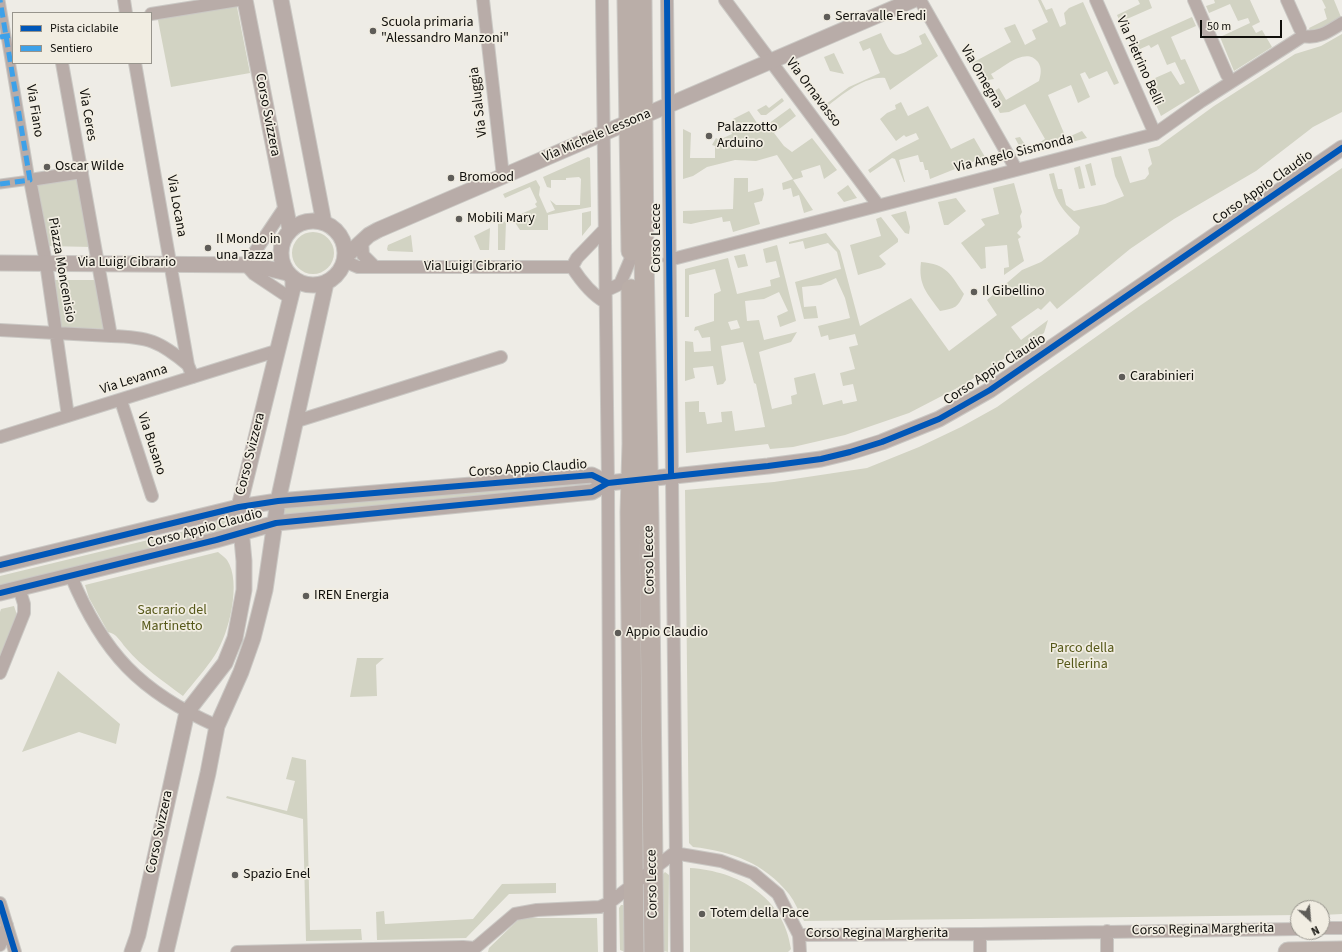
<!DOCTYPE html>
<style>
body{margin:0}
#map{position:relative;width:1342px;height:952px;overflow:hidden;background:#eeece6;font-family:"Source Sans 3",sans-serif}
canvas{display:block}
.legend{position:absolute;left:12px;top:12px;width:140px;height:52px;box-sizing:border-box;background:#f1ede2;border:1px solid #97948c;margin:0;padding:5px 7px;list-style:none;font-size:12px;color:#100f0b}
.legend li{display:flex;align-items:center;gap:8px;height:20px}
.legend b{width:20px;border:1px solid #97948c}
.north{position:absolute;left:1290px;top:900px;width:40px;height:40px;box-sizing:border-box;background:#f1ede2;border:1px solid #97948c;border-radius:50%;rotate:154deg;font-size:11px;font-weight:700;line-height:16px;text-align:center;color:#100f0b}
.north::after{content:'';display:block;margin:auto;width:14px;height:18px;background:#5e5c58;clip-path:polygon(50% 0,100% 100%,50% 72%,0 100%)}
.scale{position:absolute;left:1200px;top:20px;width:82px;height:18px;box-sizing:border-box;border:2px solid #100f0b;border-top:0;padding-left:5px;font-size:12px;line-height:14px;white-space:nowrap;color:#100f0b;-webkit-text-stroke:3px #f1ede2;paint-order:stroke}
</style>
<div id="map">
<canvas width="1342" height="952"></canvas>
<ul class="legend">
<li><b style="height:5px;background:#0057b8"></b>Pista ciclabile</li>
<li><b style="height:5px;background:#3da1e9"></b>Sentiero</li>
</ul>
<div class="north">N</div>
<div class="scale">50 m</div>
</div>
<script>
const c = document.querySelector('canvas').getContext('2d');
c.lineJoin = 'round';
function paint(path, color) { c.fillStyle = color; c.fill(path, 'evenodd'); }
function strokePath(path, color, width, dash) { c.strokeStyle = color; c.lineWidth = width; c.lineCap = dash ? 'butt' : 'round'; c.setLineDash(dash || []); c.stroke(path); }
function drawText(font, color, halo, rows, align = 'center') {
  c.font = font + ' "Source Sans 3",sans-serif'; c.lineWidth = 3.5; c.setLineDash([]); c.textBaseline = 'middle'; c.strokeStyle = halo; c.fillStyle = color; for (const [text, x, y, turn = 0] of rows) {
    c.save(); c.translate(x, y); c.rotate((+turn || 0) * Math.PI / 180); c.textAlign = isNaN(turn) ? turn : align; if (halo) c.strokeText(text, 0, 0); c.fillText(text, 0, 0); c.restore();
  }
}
const green = new Path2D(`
 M 1038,0 L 1041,0 L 1046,10 L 1052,8 L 1060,27 L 1066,24 L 1064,13 L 1069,8 L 1083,2 L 1119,83 L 1114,85 L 1107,71 L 1089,79 L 1085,72 L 1080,74 L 1090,97 L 1078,103 L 1071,85 L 1048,95 L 1066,138 L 1082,131 L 1087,138 L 1024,155 L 1015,138 L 1020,137 L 1028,149 L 1045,139 L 1025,104 L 1009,112 L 1000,113 L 990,94 L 999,88 L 1006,100 L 1039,81 C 1041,74 1042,68 1038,62 C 1026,46 1004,67 991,74 L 994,79 L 982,81 L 972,63 L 1011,42 L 1004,28 L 1015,24 L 1025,45 L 1036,39 L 1032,30 L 1048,22 Z
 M 1138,0 L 1149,0 L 1152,8 L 1120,22 L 1117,15 L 1140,4 Z
 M 1214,0 L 1250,0 L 1260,22 L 1252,26 L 1256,33 L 1262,30 L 1272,47 L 1234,71 L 1220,37 L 1250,23 L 1248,18 L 1238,21 L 1230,4 L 1209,13 L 1206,6 L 1215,3 Z
 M 1322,0 L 1334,0 L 1341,17 L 1311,34 L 1309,28 L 1327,19 L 1324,9 L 1326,8 Z
 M 236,2 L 250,73 L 171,87 L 157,15 Z
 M 1192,17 L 1196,26 L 1171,37 L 1181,60 L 1185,59 L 1200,92 L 1161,116 L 1146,82 L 1171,71 L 1180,85 L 1185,83 L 1175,62 L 1167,65 L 1158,44 L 1151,48 L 1149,45 L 1138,50 L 1134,43 Z
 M 881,33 C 894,63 894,57 922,44 L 919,36 L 925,33 L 938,56 L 890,90 L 885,78 C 863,76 839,97 823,110 L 822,107 L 849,87 L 880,73 L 870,48 L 863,51 L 859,42 Z
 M 1342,34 L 1342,112 L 1313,127 L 1256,171 L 1174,219 L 1130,249 L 1057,309 L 1050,301 L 1041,310 L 1038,308 L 1011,327 L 1021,340 L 1048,320 L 1044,333 L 963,385 L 909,413 L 845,435 L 793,447 L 770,449 L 768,444 L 686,453 L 685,402 L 699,401 L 699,412 L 705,412 L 707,424 L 722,422 L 721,412 L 732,411 L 735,431 L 765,427 L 756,384 L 754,383 L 743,342 L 721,346 L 726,380 L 723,384 L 717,385 L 713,366 L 693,368 L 695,378 L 685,381 L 685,341 L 693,342 L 694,352 L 711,351 L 710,337 L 702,338 L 698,330 L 694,331 L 695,327 L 714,321 L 714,294 L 721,291 L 715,269 L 689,275 L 689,317 L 685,317 L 685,269 L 728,258 L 737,294 L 771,286 L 770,280 L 780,277 L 776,261 L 766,263 L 763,249 L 777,245 L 796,321 L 780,327 L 777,316 L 788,311 L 779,292 L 764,299 L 745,301 L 747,321 L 759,320 L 764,340 L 797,332 L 791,342 L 759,352 L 772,409 L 792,404 L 791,396 L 797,394 L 794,378 L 815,373 L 823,405 L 842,400 L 843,404 L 857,401 L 853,384 L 843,386 L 840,373 L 855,369 L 849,347 L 858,345 L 855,334 L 829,340 L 828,335 L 821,337 L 818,326 L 850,318 L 845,298 L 836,278 L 821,285 L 802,287 L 804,307 L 816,306 L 818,318 L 804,319 L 795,282 L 841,269 L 837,252 L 828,243 L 805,249 L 803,241 L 789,244 L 789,242 L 826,233 L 840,251 L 860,326 L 911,298 L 949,351 L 997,315 L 987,300 L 1022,270 L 1041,262 L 1078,234 L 1080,227 C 1060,208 1055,201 1049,174 L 1054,173 L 1058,189 L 1062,189 L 1066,205 L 1074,211 L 1105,204 L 1124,196 L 1115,176 L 1111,158 L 1121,156 L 1130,183 L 1145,179 L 1149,174 L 1148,168 L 1152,164 L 1148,149 L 1159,146 L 1214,106 L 1295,54 L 1321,46 ZM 737,320 L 740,328 L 731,330 L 728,322 Z
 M 834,53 L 844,74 L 830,71 L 824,57 Z
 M 782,98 L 784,101 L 766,115 L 761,115 L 757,110 L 766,105 L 769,108 Z
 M 901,102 L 908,116 L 928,106 L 951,149 L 974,138 L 985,157 L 930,179 L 928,170 L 925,170 L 923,162 L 920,162 L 918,155 L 899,160 L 905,182 L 904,182 L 895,159 L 892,158 L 870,173 L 868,170 L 893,152 L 919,139 L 916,133 L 906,137 L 904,135 L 896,141 L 880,119 L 887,113 L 896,109 L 895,105 Z
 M 790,108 L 796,116 L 774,133 L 784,146 L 792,152 L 812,138 L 837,170 L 824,179 L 820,165 L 801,171 L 803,177 L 793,180 L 813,210 L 804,213 L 799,195 L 793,197 L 791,188 L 783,190 L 782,183 L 793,179 L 777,155 L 756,161 L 735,160 L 707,167 L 693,176 L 683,179 L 683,129 L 691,133 L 690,158 L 715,158 L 715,146 L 712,145 L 716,138 L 719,140 L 732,134 L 730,129 L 737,126 L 733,119 L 749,111 L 761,129 Z
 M 588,157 L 590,158 L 591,207 L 548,215 L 548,230 L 520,230 L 514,221 L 514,217 L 537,207 L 535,204 L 537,202 L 530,187 L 505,198 L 503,194 L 536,180 L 540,187 L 539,195 L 547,213 L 555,210 L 550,200 L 556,205 L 580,205 L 581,179 L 579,177 L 566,178 L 566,180 L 551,180 L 551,188 L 547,187 L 543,177 Z
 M 1091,163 L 1096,185 L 1091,186 L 1085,165 Z
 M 1080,166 L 1085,188 L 1079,189 L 1074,168 Z
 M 1342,168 L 1342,914 L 1322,915 L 1322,908 L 1298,908 L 1298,915 L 804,921 C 799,912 795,902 789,894 C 764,863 731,851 693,847 L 689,843 L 685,490 L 774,482 L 867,468 L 919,447 L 961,427 L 997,407 L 1141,305 Z
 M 80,177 L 92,247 L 46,246 L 35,183 Z
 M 734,178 L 748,178 L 748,192 L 763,188 L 764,194 L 762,201 L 754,203 L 760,224 L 733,232 L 730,221 L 723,222 L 722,217 L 691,224 L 683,223 L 683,211 L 733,209 Z
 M 1014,183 L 1022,212 L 1020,216 L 1022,227 L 1017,233 L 1021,237 L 1018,239 L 1024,261 L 1004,275 L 1004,268 L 1009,267 L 1007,245 L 985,247 L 986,268 L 981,269 L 961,243 L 985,225 L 981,219 L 999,214 L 993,188 Z
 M 848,185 L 857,198 L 844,202 L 837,193 Z
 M 956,198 L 966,211 L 948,225 L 944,225 L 938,202 Z
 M 591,211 L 591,225 L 582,236 L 582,213 Z
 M 906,211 L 910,227 L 909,234 L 905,233 L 891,215 Z
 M 881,217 L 898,239 L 898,242 L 879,256 L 886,264 L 881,268 L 858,275 L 850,245 L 881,236 L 876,219 Z
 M 506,221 L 505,250 L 498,250 L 498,224 Z
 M 490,228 L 489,250 L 480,250 L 474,236 Z
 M292 253a21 21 0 1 1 42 0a21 21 0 1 1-42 0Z
 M 411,235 L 413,252 L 388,251 L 387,249 L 388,245 Z
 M 745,254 L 748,266 L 738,268 L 734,256 Z
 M 921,262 C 947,264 950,274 964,294 C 957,308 956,308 940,311 C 927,293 918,285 921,262 Z
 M 53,280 L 96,280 L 106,329 L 61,327 Z
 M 599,479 L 600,483 L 526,490 L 515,496 L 284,516 L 283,507 Z
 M 229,516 L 235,521 L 235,526 L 232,529 L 0,587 L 0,576 L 210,525 L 213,519 Z
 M 218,552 C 221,555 225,557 227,560 C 242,582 229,634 215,655 C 206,669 194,682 183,696 C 163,681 142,667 126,648 C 120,641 117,634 108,632 L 89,598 L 85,585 Z
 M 14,606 L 17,615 L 0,658 L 0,612 L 1,609 Z
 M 357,658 L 384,658 L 376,665 L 377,696 L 350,697 Z
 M 58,671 L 120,724 L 116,744 L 79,732 L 22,752 Z
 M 292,757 L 306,760 L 310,930 L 361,929 L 362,940 L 306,941 L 303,819 L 226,798 L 227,796 L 287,811 L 295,781 L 286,779 Z
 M 690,868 C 738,871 784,897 791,949 L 788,952 L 690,952 Z
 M 665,872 L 669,875 L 668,952 L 663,951 L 663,874 Z
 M 556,883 L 556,893 L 509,894 L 466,938 L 377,940 L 376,912 L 384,911 L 385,924 L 473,919 L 502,884 Z
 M 621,905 L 624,905 L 625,952 L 620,950 L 619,908 Z
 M 520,918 L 597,918 L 598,952 L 488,952 L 489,948 Z`);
const pedestrian = new Path2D(`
 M 0,184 L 30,180 L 0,0`);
const minor = new Path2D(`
 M 124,0 L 126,13
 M 483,0 L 503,176
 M 602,0 L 608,483 L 610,952
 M 667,0 L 677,952
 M 725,0 L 878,205
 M 920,0 L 1016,169
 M 1096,0 L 1155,134
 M 1194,0 L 1227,75
 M 1287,0 L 1300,29
 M 151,14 L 238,0
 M 135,63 L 188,365 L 193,377
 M 285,207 L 246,265 L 254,274 L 290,298
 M 362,241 L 363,255 L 375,267
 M 669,260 L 1155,134 L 1200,102 L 1303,36 C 1319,39 1329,31 1342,23
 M 344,261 L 358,267 L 572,267
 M 572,267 L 577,258 L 604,230
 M 572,267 C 581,281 591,294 605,302
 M 605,291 L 620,284 L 631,258
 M 0,330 L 111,336 L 62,63
 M 111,336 C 148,337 160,341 188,365
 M 121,401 L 152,496
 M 68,416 L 46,263 L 30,180 L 82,172
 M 297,421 L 501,357
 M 0,437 L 276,351
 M 71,576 C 103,653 140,692 217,726
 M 0,673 L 24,613 L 24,604 L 19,588
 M 0,903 L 15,952
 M 1322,928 L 1342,928
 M 980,934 L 980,952
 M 799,935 L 980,934 L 1298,929
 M 0,945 L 7,925
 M 237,952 L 463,947 L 475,948 L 515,914 L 537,910 L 600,907 L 609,903 L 674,853 L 721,861 L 753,873 L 778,894 L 799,935 L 800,952
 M 1107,952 L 1107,931`);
const tertiary = new Path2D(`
 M 245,0 L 290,230
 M 281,0 L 324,223
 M281 253a32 32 0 1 1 64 0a32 32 0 1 1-64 0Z
 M 345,257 L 369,235 L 378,230 L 913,0
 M 0,263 L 254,265 L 287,273
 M 0,565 L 239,507 L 278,501 L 592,475 L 608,483
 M 0,593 L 216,540 L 276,523 L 592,492 L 608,483 L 768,466 L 821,459 L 850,452 L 882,442 L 939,419 L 990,390 L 1342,148
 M 132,952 L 138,935 L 187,712 L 225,663 L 235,638 L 244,590 L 244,561 L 239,507 L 293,288 L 293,279
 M 166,952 L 208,773 L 217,726 L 241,672 L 253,638 L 265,590 L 278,501 L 326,283`);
const primary = new Path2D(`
 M 627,0 L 631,251
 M 642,0 L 644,257 L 649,516 L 654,952
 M 631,289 L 632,444 L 630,512 L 634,952
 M 1288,952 L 1342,951`);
const quiet = new Path2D(`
 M 0,37 L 13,35
 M 0,184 L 30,180 L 0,0`);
const cycleway = new Path2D(`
 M 667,0 L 671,475
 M 0,565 L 239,507 L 278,501 L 592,475 L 608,483
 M 0,593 L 216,540 L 276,523 L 592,492 L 608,483 L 768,466 L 821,459 L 850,452 L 882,442 L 939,419 L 990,390 L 1342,148
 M 0,903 L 15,952`);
const markers = [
 [827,17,4,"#5e5c58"],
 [373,31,4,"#5e5c58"],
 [709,136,4,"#5e5c58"],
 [47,167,4,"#5e5c58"],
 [451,178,4,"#5e5c58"],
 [459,219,4,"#5e5c58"],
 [208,248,4,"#5e5c58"],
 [974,292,4,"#5e5c58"],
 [1122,377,4,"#5e5c58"],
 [306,596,4,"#5e5c58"],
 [618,633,4,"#5e5c58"],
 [235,875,4,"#5e5c58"],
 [702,914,4,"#5e5c58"]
];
const poiNames = [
 ["Serravalle Eredi",835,17],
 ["Scuola primaria",381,23],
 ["\"Alessandro Manzoni\"",381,39],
 ["Palazzotto",717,128],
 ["Arduino",717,144],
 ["Oscar Wilde",55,167],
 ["Bromood",459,178],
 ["Mobili Mary",467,219],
 ["Il Mondo in",216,240],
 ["una Tazza",216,256],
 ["Il Gibellino",982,292],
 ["Carabinieri",1130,377],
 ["IREN Energia",314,596],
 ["Appio Claudio",626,633],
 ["Spazio Enel",243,875],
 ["Totem della Pace",710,914]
];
const streetNames = [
 ["Via Pietrino Belli",1139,61,66],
 ["Via Omegna",981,77,60],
 ["Via Ornavasso",813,93,53],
 ["Via Saluggia",479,102,-97],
 ["Via Fiano",34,111,81],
 ["Via Ceres",87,115,80],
 ["Corso Svizzera",267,115,79],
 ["Via Michele Lessona",597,136,-23],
 ["Via Angelo Sismonda",1014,154,-14],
 ["Corso Appio Claudio",1263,188,-35],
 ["Via Locana",176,206,80],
 ["Corso Lecce",657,238,-90],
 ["Via Luigi Cibrario",127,263],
 ["Via Luigi Cibrario",473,267],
 ["Piazza Moncenisio",61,270,80],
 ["Corso Appio Claudio",995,370,-33],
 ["Via Levanna",134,380,-18],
 ["Via Busano",151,444,72],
 ["Corso Svizzera",251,454,-76],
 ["Corso Appio Claudio",528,469,-4],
 ["Corso Appio Claudio",205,529,-15],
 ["Corso Lecce",650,560,-91],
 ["Corso Svizzera",160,832,-78],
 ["Corso Lecce",653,884,-91],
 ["Corso Regina Margherita",1203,930,-1],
 ["Corso Regina Margherita",877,934]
];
const parkNames = [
 ["Sacrario del",172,611],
 ["Martinetto",172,627],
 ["Parco della",1082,649],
 ["Pellerina",1082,665]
];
paint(green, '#d2d3c3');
strokePath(pedestrian, '#cac8c4', 11);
strokePath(minor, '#cac8c4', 14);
strokePath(tertiary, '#cac8c4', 17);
strokePath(primary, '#cac8c4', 21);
strokePath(pedestrian, '#b8aca8', 9);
strokePath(minor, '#b8aca8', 12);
strokePath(tertiary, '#b8aca8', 15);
strokePath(primary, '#baaea8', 19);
strokePath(quiet, '#3da1e9', 5, [10, 5]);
strokePath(cycleway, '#0057b8', 6);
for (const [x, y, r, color] of markers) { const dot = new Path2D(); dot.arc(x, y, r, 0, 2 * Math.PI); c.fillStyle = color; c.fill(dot); strokePath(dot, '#f1ede2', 1.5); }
drawText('14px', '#100f0b', '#f1ede2', poiNames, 'left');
drawText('14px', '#100f0b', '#f1ede2', streetNames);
drawText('14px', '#565819', '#f1ede2', parkNames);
</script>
